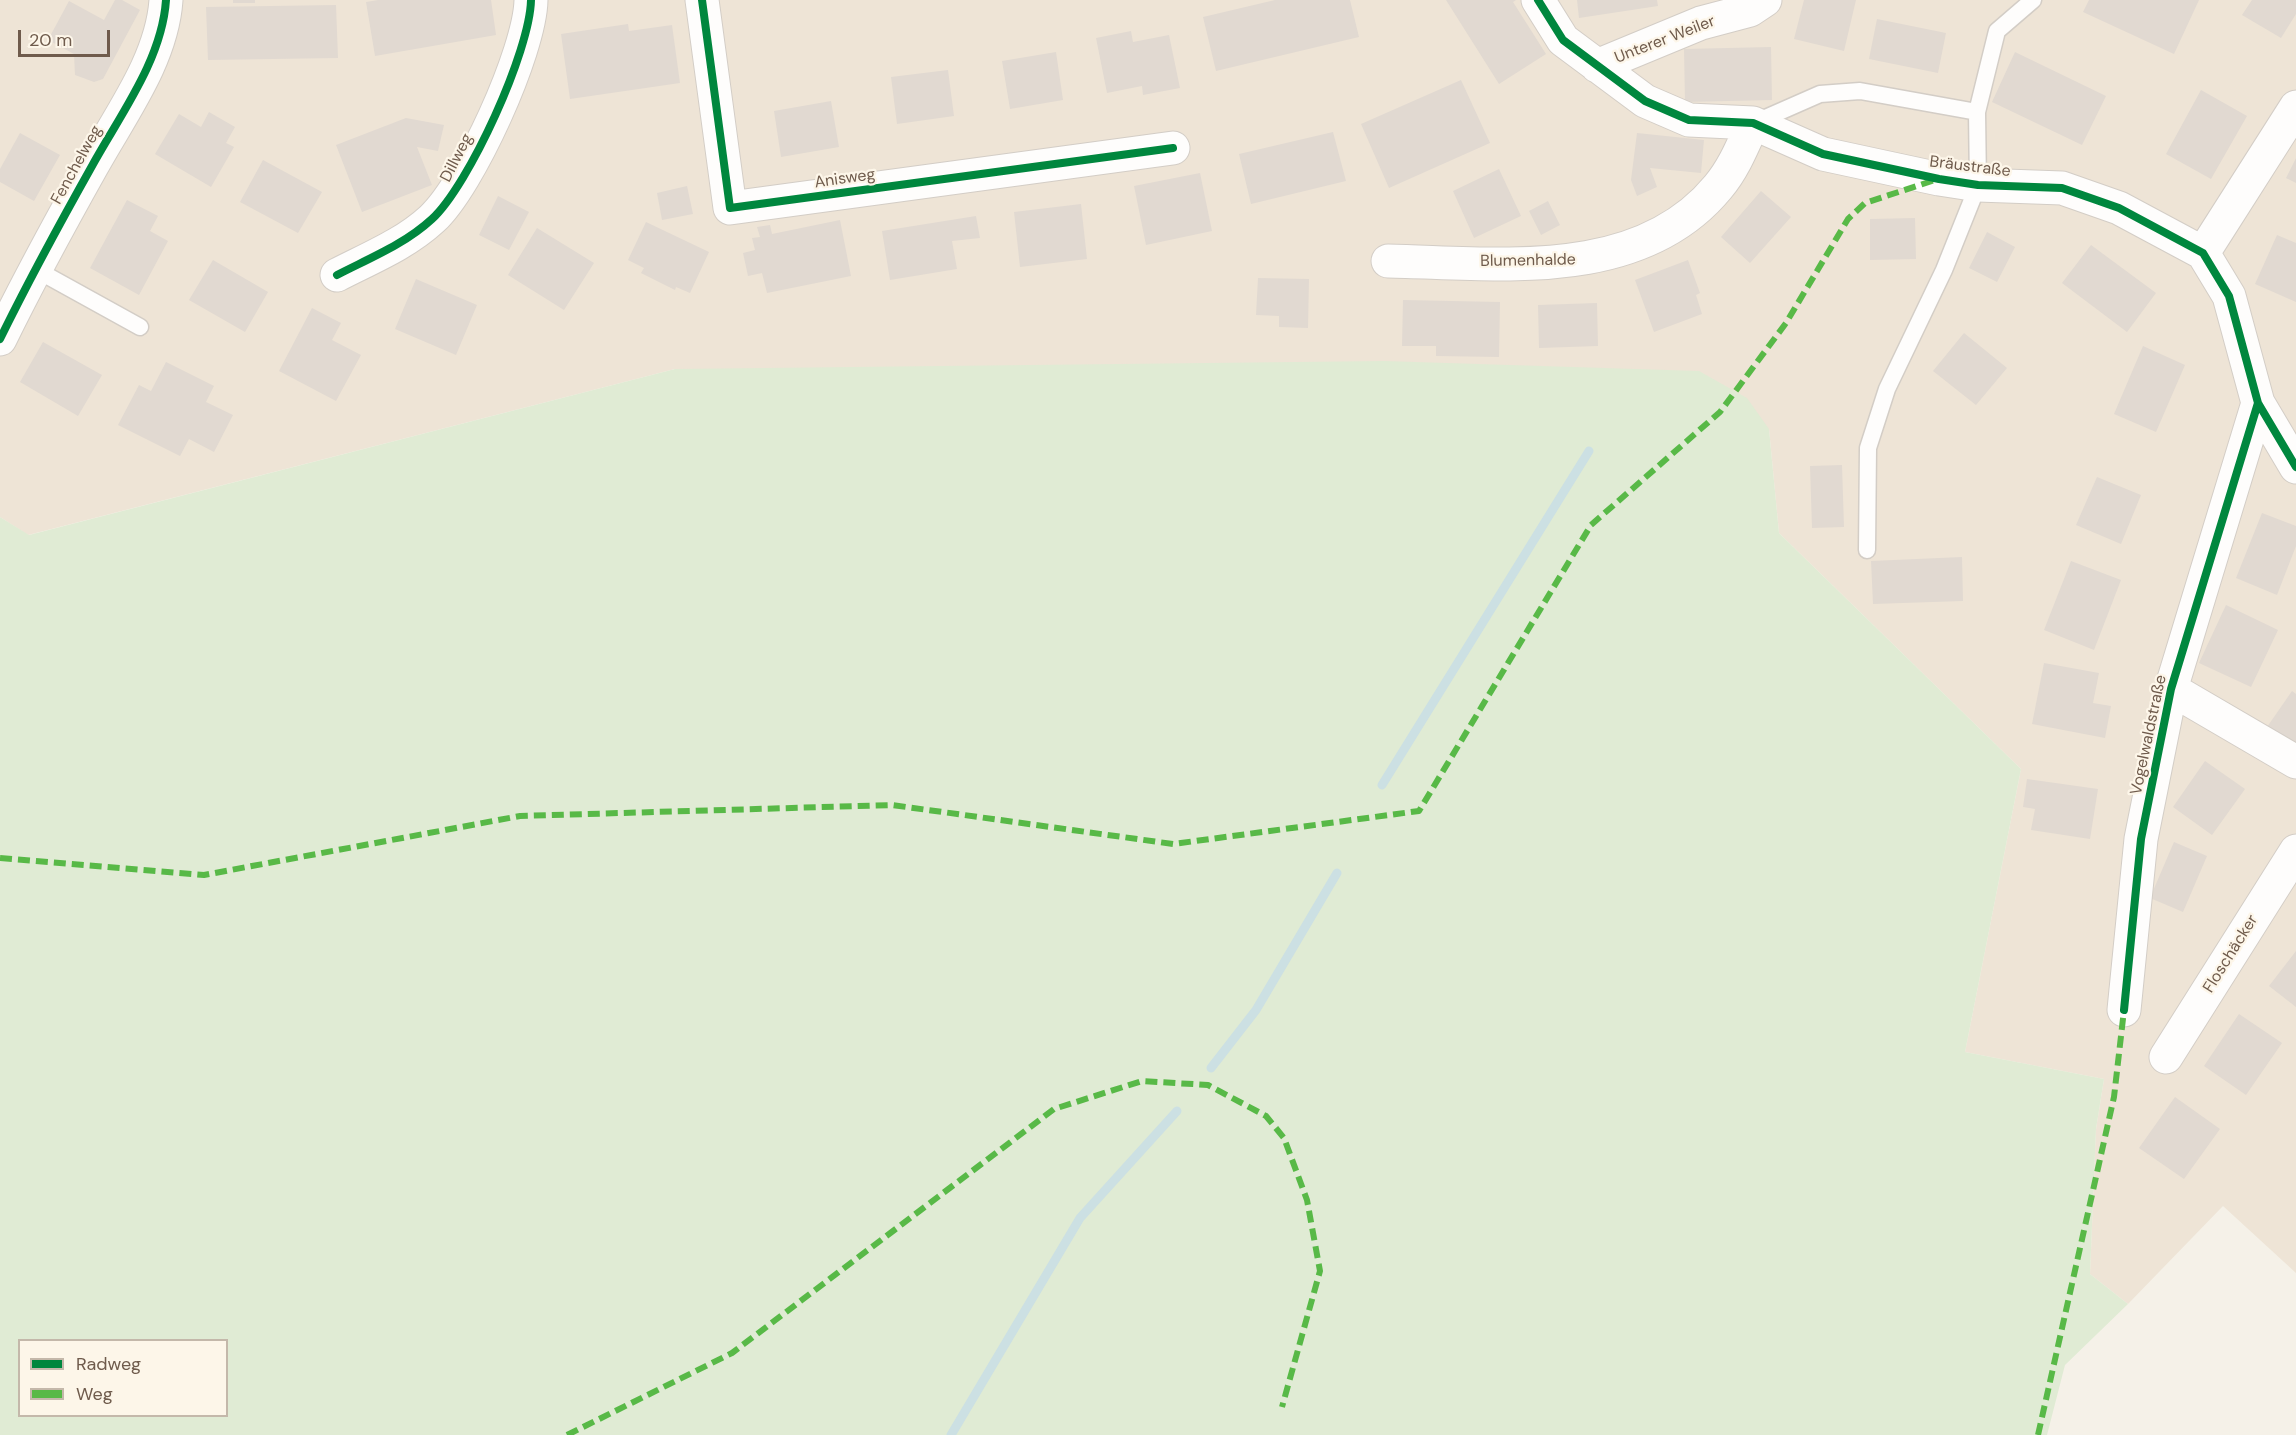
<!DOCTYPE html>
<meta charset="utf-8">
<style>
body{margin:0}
#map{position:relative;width:2296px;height:1435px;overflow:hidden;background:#f5f1e8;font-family:"DM Sans",sans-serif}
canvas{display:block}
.legend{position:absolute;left:18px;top:1339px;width:210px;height:78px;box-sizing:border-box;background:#fdf6e9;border:2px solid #c4b8aa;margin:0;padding:8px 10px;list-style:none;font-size:18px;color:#6f5b4c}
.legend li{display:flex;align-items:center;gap:12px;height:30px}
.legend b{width:30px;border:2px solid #c4b8aa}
.scale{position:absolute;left:18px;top:30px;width:92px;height:27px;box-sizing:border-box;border:3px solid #6f5b4c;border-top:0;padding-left:8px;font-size:18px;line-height:21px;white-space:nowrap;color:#6f5b4c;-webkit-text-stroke:4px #fdf6e9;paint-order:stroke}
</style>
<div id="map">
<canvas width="2296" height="1435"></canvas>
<ul class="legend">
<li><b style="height:8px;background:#00873e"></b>Radweg</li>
<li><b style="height:8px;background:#58b947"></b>Weg</li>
</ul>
<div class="scale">20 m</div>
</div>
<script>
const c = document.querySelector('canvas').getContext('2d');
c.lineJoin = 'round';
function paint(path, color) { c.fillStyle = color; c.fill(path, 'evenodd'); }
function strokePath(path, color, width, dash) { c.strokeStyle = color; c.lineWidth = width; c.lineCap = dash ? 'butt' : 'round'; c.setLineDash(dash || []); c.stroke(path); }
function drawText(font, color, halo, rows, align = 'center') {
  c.font = font + ' "DM Sans",sans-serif'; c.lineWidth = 4.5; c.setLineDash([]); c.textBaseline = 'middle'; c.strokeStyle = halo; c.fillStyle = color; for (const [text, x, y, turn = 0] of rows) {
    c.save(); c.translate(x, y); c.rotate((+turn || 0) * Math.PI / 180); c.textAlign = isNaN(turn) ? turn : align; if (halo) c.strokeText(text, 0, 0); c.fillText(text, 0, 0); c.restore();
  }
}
const residential = new Path2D(`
 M 0,0 L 2296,0 L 2296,1273 L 2223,1206 L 2128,1304 L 2090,1274 L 2096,1129 L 2104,1079 L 1965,1052 L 2021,769 L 1779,533 L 1769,429 L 675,369 L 28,535 L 0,517 Z`);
const green = new Path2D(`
 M 1384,361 L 1699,371 L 1747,398 L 1769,429 L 1779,533 L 2021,769 L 1965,1052 L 2104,1079 L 2096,1129 L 2090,1274 L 2128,1304 L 2065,1365 L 2047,1435 L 0,1435 L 0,517 L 29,535 L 675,369 ZM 20,1340 L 226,1340 L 226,1416 L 20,1416 Z`);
const stream = new Path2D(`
 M 1382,785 L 1589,451
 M 1211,1068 L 1256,1010 L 1337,873
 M 951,1435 L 1080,1218 L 1177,1111`);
const building = new Path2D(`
 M 115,0 L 122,0 L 140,10 L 103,79 L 94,82 L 75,75 L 74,54 L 48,40 L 69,1 L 104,20 Z
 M 233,0 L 255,0 L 255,3 L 233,3 Z
 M 378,0 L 491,0 L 496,35 L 375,56 L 366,2 Z
 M 1275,0 L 1350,0 L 1359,37 L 1216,71 L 1203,17 Z
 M 1446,0 L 1516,0 L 1513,2 L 1546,54 L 1499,84 Z
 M 1577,0 L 1657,0 L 1658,6 L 1579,18 Z
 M 1804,0 L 1856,0 L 1844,51 L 1794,39 Z
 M 2089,0 L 2199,0 L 2174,54 L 2083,12 Z
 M 2252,0 L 2296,0 L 2296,14 L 2281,38 L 2242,15 Z
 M 336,5 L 338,58 L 208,60 L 206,7 Z
 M 1877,19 L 1946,33 L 1938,73 L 1869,59 Z
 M 628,24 L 629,31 L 672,25 L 680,83 L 570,99 L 561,34 Z
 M 1131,31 L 1133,42 L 1169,35 L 1180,88 L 1143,95 L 1142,86 L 1107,93 L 1096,38 Z
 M 1771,47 L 1772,100 L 1685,102 L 1684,49 Z
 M 1056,52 L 1063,100 L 1010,109 L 1002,61 Z
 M 2015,52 L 2106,96 L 2082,145 L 1992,102 Z
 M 948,70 L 954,116 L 897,124 L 891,77 Z
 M 1461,80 L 1490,143 L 1389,188 L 1361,124 Z
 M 2201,90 L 2247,116 L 2211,179 L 2166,154 Z
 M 831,101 L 839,147 L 781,157 L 774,111 Z
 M 209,112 L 235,127 L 226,143 L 234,147 L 211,187 L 155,154 L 179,114 L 201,127 Z
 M 406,118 L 444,125 L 438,151 L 417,147 L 432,185 L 362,212 L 336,145 Z
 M 1333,132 L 1346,181 L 1251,204 L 1239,154 Z
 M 20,133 L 60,155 L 34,201 L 0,182 L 0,169 Z
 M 1637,133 L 1704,140 L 1701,173 L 1650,168 L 1657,187 L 1637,196 L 1631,180 Z
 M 2296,158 L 2296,183 L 2286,178 Z
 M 263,160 L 322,192 L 298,233 L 240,202 Z
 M 1499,169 L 1521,216 L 1474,238 L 1453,191 Z
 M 1200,173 L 1212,231 L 1146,245 L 1134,186 Z
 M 687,186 L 693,214 L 662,220 L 657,193 Z
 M 1761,191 L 1791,217 L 1750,263 L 1721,237 Z
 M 498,196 L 529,212 L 509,250 L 479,235 Z
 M 127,200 L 158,216 L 150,231 L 168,241 L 139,295 L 90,268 Z
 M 1548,201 L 1560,225 L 1541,235 L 1529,211 Z
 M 1081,204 L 1087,259 L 1020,267 L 1014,212 Z
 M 976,216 L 980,238 L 952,241 L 957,269 L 890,280 L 882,231 Z
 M 1915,218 L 1916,259 L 1870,260 L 1870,219 Z
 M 840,220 L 851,276 L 767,293 L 762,273 L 748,276 L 743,253 L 755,250 L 752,238 L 760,237 L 757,227 L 770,225 L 772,234 Z
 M 646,222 L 709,252 L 690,293 L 676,287 L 675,290 L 641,273 L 644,268 L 628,260 Z
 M 537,228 L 594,263 L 564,310 L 508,275 Z
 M 1987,232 L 2015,247 L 1997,282 L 1969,268 Z
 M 2277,235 L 2296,243 L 2296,302 L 2255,284 Z
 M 2091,245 L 2156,293 L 2127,332 L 2062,283 Z
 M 213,260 L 268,292 L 245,332 L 189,300 Z
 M 1688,260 L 1700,293 L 1696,295 L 1702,314 L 1654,332 L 1635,280 Z
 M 1258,278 L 1309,279 L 1308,328 L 1279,327 L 1279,316 L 1256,315 Z
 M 416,279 L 477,305 L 456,355 L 395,329 Z
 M 1403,300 L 1500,302 L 1499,357 L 1436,356 L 1436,346 L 1402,346 Z
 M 1597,303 L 1598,346 L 1539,348 L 1538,305 Z
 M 312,308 L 341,323 L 332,340 L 361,355 L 336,401 L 279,371 Z
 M 1964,333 L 2007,368 L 1976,405 L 1933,371 Z
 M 43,342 L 102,375 L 78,416 L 20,382 Z
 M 2143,346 L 2185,365 L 2156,432 L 2114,414 Z
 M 166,362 L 214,386 L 206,402 L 233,415 L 214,452 L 189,439 L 180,456 L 118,425 L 139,385 L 151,391 Z
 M 1842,465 L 1844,527 L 1812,528 L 1810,466 Z
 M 2097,477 L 2141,495 L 2121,544 L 2076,525 Z
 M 2262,513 L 2296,526 L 2296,546 L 2277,595 L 2236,578 Z
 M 1962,557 L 1963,601 L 1873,604 L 1871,561 Z
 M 2071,561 L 2121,580 L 2094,650 L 2044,630 Z
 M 2226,605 L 2278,630 L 2251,687 L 2199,663 Z
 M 2044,663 L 2099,673 L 2093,703 L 2111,706 L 2105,738 L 2032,724 Z
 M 2292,691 L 2296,694 L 2296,751 L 2265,730 Z
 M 2205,761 L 2245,789 L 2212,835 L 2173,807 Z
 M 2027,779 L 2098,789 L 2090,839 L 2031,830 L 2035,809 L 2023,807 Z
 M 2174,842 L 2207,856 L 2183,912 L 2150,898 Z
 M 2296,951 L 2296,1007 L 2269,986 Z
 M 2239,1014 L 2282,1043 L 2246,1095 L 2204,1066 Z
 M 2175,1097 L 2220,1129 L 2184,1179 L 2139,1148 Z`);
const service = new Path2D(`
 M 1977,112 L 1997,31 L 2033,0
 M 1754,123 L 1820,94 L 1860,91 L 1977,112 L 1978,185 L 1944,270 L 1887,389 L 1868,448 L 1867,550
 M 35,269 L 140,327`);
const minor = new Path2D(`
 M 702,0 L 730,208 L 1173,148
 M 1538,0 L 1563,40 L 1645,101 L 1689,120 L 1753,123 L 1823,154 L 1939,179 L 1978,185 L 2062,188 L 2119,208 L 2203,253 L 2229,296 L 2258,403 L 2296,467
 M 1597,66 L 1701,23 L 1750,10 L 1765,0
 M 2203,253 L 2296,107
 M 1388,261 C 1498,263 1639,283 1718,187 C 1734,168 1743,145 1753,123
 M 337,275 C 370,258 405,244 432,219 C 469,185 530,51 531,0
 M 0,339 C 29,280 60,223 92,166 C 120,115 162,60 166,0
 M 2171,689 L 2296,762
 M 2124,1010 L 2141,839 L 2171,689 L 2258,403
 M 2166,1057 L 2296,851`);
const quiet = new Path2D(`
 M 0,858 L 204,875 L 520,816 L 892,805 L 1173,844 L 1419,811 L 1591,525 L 1720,412 L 1786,323 L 1848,219 L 1865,203 L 1935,180
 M 567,1435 L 732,1353 L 1054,1109 L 1142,1081 L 1208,1085 L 1266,1116 L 1284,1138 L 1307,1200 L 1320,1271 L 1282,1407
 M 2038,1435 L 2114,1097 L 2124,1010`);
const cycleway = new Path2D(`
 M 702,0 L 730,208 L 1173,148
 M 1538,0 L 1563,40 L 1645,101 L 1689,120 L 1753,123 L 1823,154 L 1939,179 L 1978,185 L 2062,188 L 2119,208 L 2203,253 L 2229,296 L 2258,403 L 2296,467
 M 337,275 C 370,258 405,244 432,219 C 469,185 530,51 531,0
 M 0,339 C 29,280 60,223 92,166 C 120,115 162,60 166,0
 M 2124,1010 L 2141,839 L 2171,689 L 2258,403`);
const streetNames = [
 ["Unterer Weiler",1665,40,-21],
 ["Dillweg",457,158,-63],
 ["Fenchelweg",77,165,-61],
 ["Bräustraße",1970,167,7],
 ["Anisweg",845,179,-8],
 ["Blumenhalde",1528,261,-1],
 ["Vogelwaldstraße",2149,735,-78],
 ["Floschäcker",2231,954,-58]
];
paint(residential, '#eee4d6');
paint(green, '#e0ebd4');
strokePath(stream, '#cce0e3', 9);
paint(building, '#e1d9d1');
strokePath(service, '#d3cdc6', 19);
strokePath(minor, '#d3cdc6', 35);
strokePath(service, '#fefdfc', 16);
strokePath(minor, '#fefdfc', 33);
strokePath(quiet, '#58b947', 6, [12, 6]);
strokePath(cycleway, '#00873e', 8);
drawText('16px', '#6f5b4c', '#fdf6e9', streetNames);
</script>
